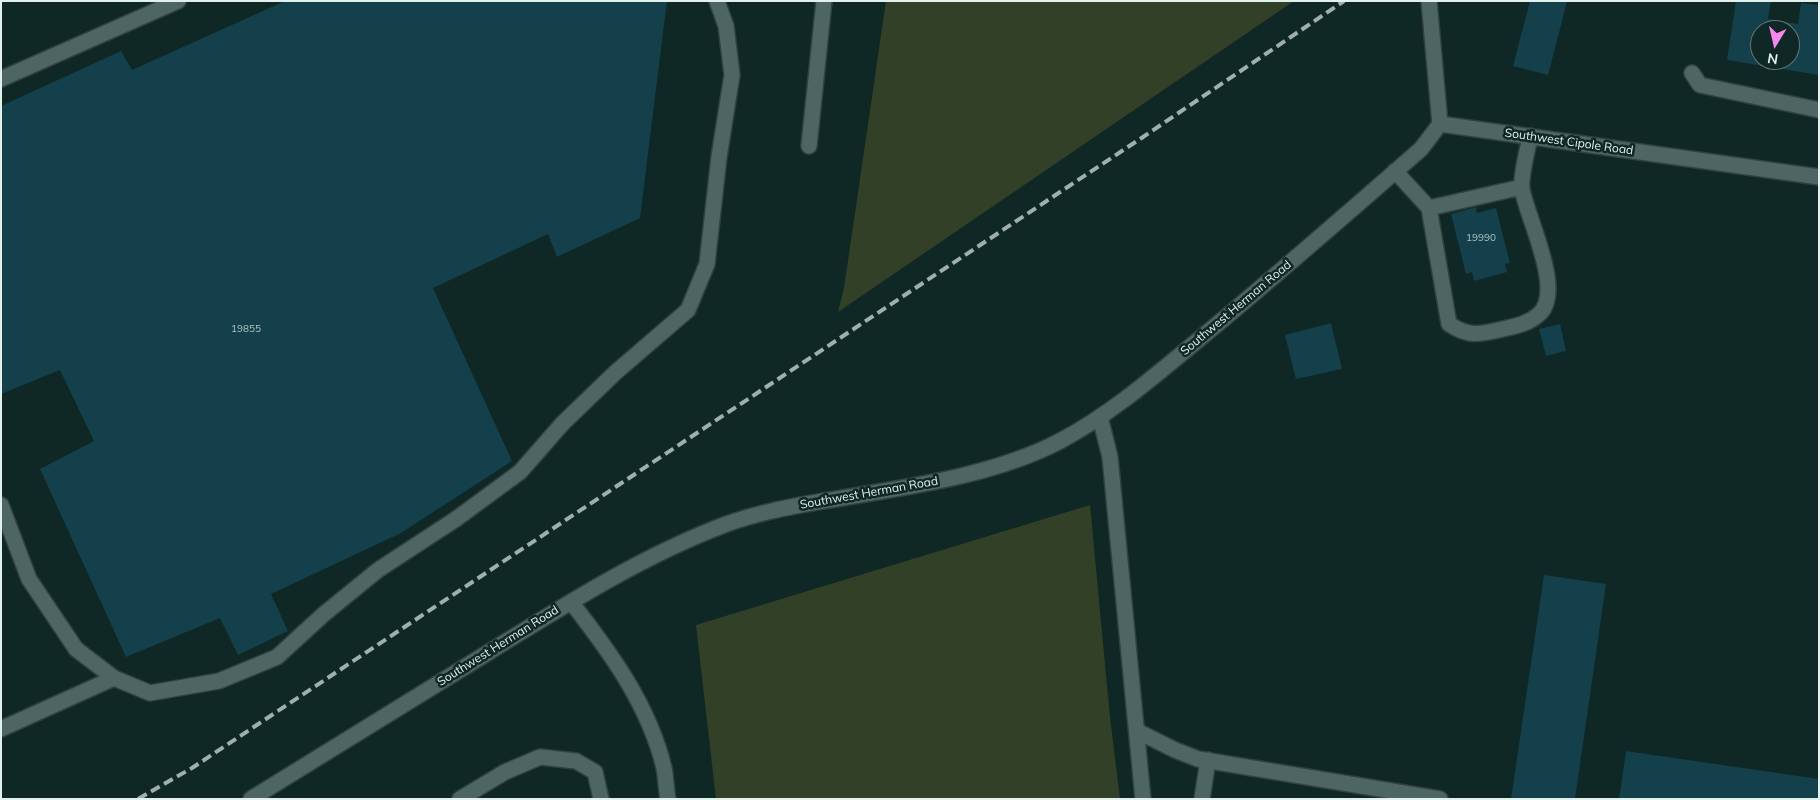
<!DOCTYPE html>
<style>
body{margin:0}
#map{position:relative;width:1820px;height:800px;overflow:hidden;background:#0f2725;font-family:Mulish,sans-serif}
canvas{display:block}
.frame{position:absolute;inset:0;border:2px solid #e2f0ee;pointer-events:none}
.north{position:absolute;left:1750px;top:20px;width:50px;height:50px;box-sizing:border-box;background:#0f2725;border:1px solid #637775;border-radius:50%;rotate:189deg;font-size:14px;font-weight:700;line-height:20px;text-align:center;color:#e2f0ee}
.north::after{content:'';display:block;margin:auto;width:18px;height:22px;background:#f688ed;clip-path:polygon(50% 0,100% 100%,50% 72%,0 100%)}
</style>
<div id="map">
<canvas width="1820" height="800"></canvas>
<div class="frame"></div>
<div class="north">N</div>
</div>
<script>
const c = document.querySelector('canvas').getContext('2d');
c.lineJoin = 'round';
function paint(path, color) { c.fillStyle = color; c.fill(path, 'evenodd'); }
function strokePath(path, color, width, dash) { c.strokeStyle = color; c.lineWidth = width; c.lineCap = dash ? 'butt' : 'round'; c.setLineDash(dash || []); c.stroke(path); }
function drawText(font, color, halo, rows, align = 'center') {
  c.font = font + ' Mulish,sans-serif'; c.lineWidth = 5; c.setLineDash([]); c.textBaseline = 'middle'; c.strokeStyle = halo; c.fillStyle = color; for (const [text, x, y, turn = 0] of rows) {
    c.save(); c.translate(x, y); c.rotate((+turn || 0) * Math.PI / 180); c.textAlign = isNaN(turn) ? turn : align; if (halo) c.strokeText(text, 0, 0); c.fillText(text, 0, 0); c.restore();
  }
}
const green = new Path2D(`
 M 886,1 L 1294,1 L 838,312 L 844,288 Z
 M 1090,505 L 1110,717 L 1120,799 L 716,799 L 696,625 Z`);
const building = new Path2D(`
 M 285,1 L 667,1 L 640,218 L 557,257 L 548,234 L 433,288 L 512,461 L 401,533 L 271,594 L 288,631 L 238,655 L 220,618 L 126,657 L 40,469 L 94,441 L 60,370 L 1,394 L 1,106 L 121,51 L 132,70 Z
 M 1530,1 L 1567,2 L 1548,75 L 1513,66 Z
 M 1736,1 L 1771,1 L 1768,19 L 1798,24 L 1801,3 L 1819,5 L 1819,75 L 1727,60 ZM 1760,30 L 1790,30 L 1790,60 L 1760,60 Z
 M 1476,207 L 1477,213 L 1496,208 L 1510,263 L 1505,264 L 1507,272 L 1474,281 L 1472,272 L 1466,274 L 1451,214 Z
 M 1331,323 L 1342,369 L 1296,379 L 1285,335 Z
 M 1560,324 L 1566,351 L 1546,356 L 1539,329 Z
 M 1544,575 L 1606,584 L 1575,799 L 1511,799 Z
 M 1626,751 L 1819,779 L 1819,799 L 1619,799 Z`);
const minor = new Path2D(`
 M 1429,1 L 1440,124
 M 1692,73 L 1700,85 L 1819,110
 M 1,79 L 178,1
 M 1440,124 L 1819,177
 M 809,146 L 824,1
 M 1395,171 L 1429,208 L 1449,324 C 1470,338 1481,334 1503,329 C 1515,326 1528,324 1538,315 C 1566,293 1527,218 1522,189 C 1520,177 1528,149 1530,136
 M 1429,208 L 1522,187
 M 1100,417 L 1110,457 L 1143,799
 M 1,505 L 29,579 L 76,649 L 114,678 L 150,693 L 219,681 L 277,657 L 324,614 L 378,570 L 456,519 L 520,472 L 563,423 L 616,372 L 688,310 L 707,264 L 719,157 L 732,75 L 726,26 L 717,1
 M 571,602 C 610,652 649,705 664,768 C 666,778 666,789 668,799
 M 1,729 L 114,678
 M 1137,731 L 1175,750 L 1198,759 L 1440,799
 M 251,799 C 331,750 410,701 489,652 C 565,605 640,557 724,525 C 756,513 789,507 823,501 C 899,488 992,477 1060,441 C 1113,413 1158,373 1203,336 C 1277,275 1349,212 1421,149 L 1440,124
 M 460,799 L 505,772 L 540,757 L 576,761 L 595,772 L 601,799
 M 1202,799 L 1208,760`);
const rail = new Path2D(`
 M 138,799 L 192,768 L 1143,137 L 1344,1`);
const numberNames = [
 ["19990",1481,238],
 ["19855",246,329]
];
const streetNames = [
 ["Southwest Cipole Road",1569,142,8],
 ["Southwest Herman Road",1236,308,-40],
 ["Southwest Herman Road",869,493,-10],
 ["Southwest Herman Road",498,646,-32]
];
paint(green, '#324027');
paint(building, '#13404a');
strokePath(minor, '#32403f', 18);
strokePath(minor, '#4d6663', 15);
strokePath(rail, '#9eafad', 4, [10, 5]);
drawText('10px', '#aec4c5', null, numberNames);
drawText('12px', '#e2f0ee', '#0f2725', streetNames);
</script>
